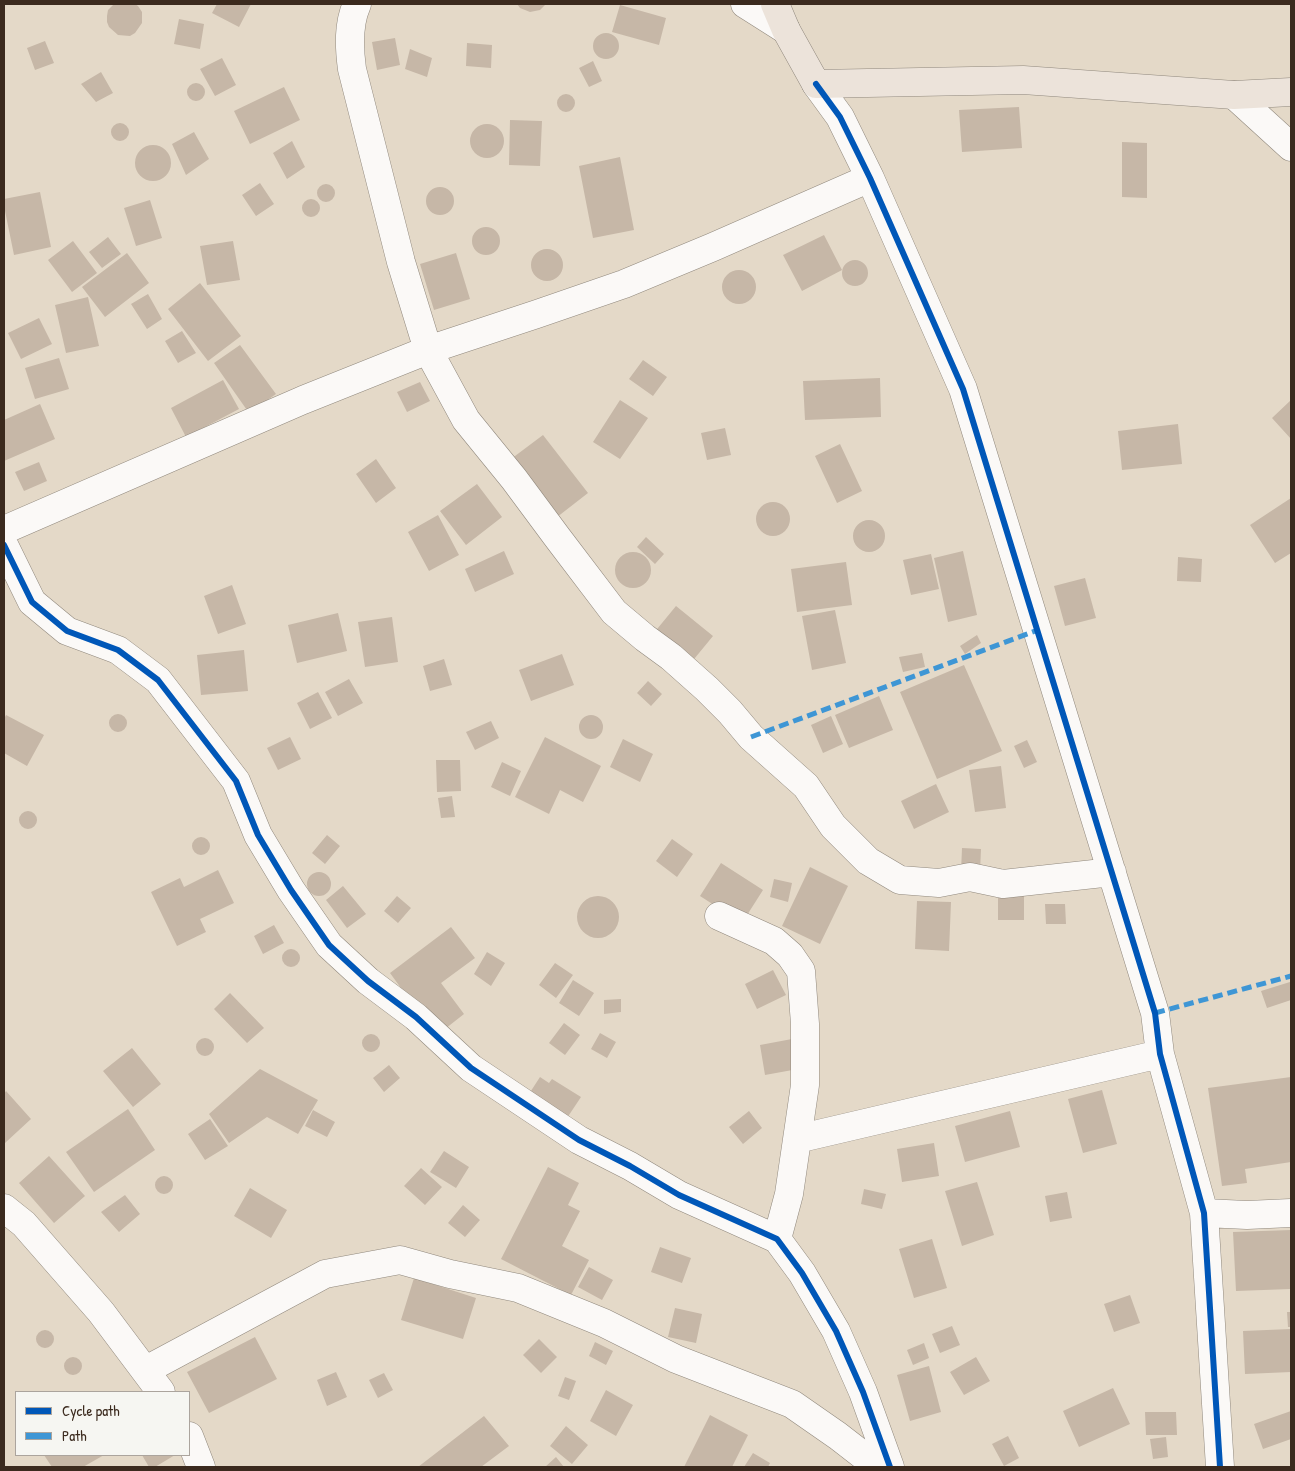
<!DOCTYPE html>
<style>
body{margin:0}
#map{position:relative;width:1295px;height:1471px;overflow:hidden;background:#e4d9c8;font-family:"Patrick Hand",sans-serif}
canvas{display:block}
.frame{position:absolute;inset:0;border:5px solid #3b2a1e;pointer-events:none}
.legend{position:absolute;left:15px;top:1391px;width:175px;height:65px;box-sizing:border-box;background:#f6f6f2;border:1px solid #aba49d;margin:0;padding:6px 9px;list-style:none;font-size:15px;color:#3b2a1e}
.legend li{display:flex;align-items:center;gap:10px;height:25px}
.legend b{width:25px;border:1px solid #aba49d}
</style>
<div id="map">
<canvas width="1295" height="1471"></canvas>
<div class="frame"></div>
<ul class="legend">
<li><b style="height:6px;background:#0057b8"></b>Cycle path</li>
<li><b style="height:6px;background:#3e96d5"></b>Path</li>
</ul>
</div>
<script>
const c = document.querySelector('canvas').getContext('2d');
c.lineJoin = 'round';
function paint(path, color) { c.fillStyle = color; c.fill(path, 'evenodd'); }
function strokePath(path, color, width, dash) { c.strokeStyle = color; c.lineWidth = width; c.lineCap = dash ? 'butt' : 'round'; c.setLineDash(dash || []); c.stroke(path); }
const building = new Path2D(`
 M 114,4 L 135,4 L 138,6 L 142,12 L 142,23 L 135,33 L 130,36 L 118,35 L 109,27 L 107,22 L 107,16 L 108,10 Z
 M 217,4 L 251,4 L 239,27 L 212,13 Z
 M 517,4 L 546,4 L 540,10 L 530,12 L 520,8 Z
 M 620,5 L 666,18 L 659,45 L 612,32 Z
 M 179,19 L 204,24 L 200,49 L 174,44 Z
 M593 46a13 13 0 1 1 26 0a13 13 0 1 1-26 0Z
 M 395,38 L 400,65 L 377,70 L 372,42 Z
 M 45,41 L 54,63 L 35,70 L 27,48 Z
 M 467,43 L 492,45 L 491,68 L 466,66 Z
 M 410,49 L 432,58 L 427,77 L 405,69 Z
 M 222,58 L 236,85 L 215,96 L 200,69 Z
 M 593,61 L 602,81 L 589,87 L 579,68 Z
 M 101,72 L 113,93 L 96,102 L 81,84 Z
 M187 92a9 9 0 1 1 18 0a9 9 0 1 1-18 0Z
 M 284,87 L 300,120 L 250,144 L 234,111 Z
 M557 103a9 9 0 1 1 18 0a9 9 0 1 1-18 0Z
 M 1019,107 L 1022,148 L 962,152 L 959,110 Z
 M 510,120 L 542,121 L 540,166 L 509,165 Z
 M111 132a9 9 0 1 1 18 0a9 9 0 1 1-18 0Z
 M470 141a17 17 0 1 1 34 0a17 17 0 1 1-34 0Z
 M 194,132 L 209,159 L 186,175 L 172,144 Z
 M 292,141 L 305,167 L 287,179 L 273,153 Z
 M 1122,142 L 1147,143 L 1147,198 L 1122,197 Z
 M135 163a18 18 0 1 1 36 0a18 18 0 1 1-36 0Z
 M 620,157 L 634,230 L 593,238 L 579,166 Z
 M 260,183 L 274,204 L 256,216 L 242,195 Z
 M317 193a9 9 0 1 1 18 0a9 9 0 1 1-18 0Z
 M426 201a14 14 0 1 1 28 0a14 14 0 1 1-28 0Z
 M 40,192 L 51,247 L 14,255 L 4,206 L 4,199 Z
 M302 208a9 9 0 1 1 18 0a9 9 0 1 1-18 0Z
 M 150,200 L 162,238 L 136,246 L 124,208 Z
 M472 241a14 14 0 1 1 28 0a14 14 0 1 1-28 0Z
 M 824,235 L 842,270 L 802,291 L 783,255 Z
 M 108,237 L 121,254 L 102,268 L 89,252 Z
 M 73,241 L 97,273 L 72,292 L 48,260 Z
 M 233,241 L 240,280 L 207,285 L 200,246 Z
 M531 265a16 16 0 1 1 32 0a16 16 0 1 1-32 0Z
 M 127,253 L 149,283 L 105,317 L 82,287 Z
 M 456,253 L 470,299 L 434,310 L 420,264 Z
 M842 273a13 13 0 1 1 26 0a13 13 0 1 1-26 0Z
 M722 287a17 17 0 1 1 34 0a17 17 0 1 1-34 0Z
 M 200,283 L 241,336 L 208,361 L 168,309 Z
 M 148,294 L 162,319 L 147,329 L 131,304 Z
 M 88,297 L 99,346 L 66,353 L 55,305 Z
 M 39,318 L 52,344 L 21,359 L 8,333 Z
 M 182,331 L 196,353 L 178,363 L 165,341 Z
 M 240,345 L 276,394 L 249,413 L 214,363 Z
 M 59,358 L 69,389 L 35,399 L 25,368 Z
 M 643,360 L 667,377 L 653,396 L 629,379 Z
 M 880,378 L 881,417 L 805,420 L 803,381 Z
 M 223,380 L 239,409 L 186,437 L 171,408 Z
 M 420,382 L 430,401 L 407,412 L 397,392 Z
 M 620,400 L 648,418 L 620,459 L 593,442 Z
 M 1291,400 L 1291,439 L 1272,418 Z
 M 40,404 L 55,439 L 4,461 L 4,420 Z
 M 1178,424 L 1182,464 L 1122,470 L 1118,431 Z
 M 725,428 L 731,455 L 707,460 L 701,433 Z
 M 543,435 L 588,493 L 552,521 L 507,462 Z
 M 840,444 L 862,491 L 837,503 L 815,456 Z
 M 376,459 L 396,488 L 376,503 L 356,474 Z
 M 39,462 L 47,481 L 24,491 L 15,472 Z
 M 477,484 L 502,517 L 466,545 L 440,511 Z
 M 1291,498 L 1291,553 L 1275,563 L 1250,525 Z
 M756 519a17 17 0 1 1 34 0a17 17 0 1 1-34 0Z
 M 438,515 L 459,555 L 429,571 L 408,532 Z
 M853 536a16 16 0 1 1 32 0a16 16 0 1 1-32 0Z
 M 646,537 L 664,554 L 655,564 L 637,547 Z
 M 504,551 L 514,574 L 475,592 L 465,569 Z
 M 963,551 L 977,615 L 948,622 L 934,558 Z
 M615 570a18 18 0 1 1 36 0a18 18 0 1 1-36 0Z
 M 931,554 L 939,589 L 911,595 L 903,560 Z
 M 1178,557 L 1202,559 L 1201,582 L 1177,581 Z
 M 846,562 L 852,605 L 797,612 L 791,569 Z
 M 1085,578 L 1096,618 L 1065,626 L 1054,586 Z
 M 232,585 L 246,624 L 218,634 L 204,596 Z
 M 676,606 L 713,636 L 690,664 L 653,634 Z
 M 835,610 L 846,663 L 812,670 L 802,616 Z
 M 338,613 L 347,651 L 297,663 L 288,625 Z
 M 392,617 L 398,662 L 365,667 L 358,622 Z
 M 977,635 L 981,643 L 965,654 L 960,646 Z
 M 244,650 L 248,691 L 201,695 L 197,655 Z
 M 922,653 L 925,667 L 903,672 L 899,657 Z
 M 562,654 L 574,685 L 531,701 L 519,670 Z
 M 444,659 L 452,685 L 430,691 L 423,666 Z
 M 964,665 L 1002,751 L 937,779 L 900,692 Z
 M 349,679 L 363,703 L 338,716 L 325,692 Z
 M 648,681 L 662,694 L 651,706 L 637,693 Z
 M 318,692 L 332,718 L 310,729 L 297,703 Z
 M 879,696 L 893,730 L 849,748 L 835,715 Z
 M109 723a9 9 0 1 1 18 0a9 9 0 1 1-18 0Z
 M 6,715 L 44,735 L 27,766 L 4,753 L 4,719 Z
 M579 727a12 12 0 1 1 24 0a12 12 0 1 1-24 0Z
 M 831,716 L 843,744 L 823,753 L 811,725 Z
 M 491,721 L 499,738 L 475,750 L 466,732 Z
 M 290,737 L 301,759 L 278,770 L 267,748 Z
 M 545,737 L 601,766 L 583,802 L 560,790 L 549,814 L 515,797 Z
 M 623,739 L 653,754 L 640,782 L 610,767 Z
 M 1027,740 L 1037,762 L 1024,768 L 1014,746 Z
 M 436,760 L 460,760 L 461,791 L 437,792 Z
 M 502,762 L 521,771 L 510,796 L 491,787 Z
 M 1001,766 L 1006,808 L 975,812 L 969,770 Z
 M 936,784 L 949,812 L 914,829 L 901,801 Z
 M 452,796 L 455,817 L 441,818 L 438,798 Z
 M19 820a9 9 0 1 1 18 0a9 9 0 1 1-18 0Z
 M 327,835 L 340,846 L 325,864 L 312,853 Z
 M192 846a9 9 0 1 1 18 0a9 9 0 1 1-18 0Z
 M 672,839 L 693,854 L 677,877 L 656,861 Z
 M 962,848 L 981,849 L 980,872 L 961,872 Z
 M 721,863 L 763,890 L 742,923 L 700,896 Z
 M 810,867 L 848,886 L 820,944 L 782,926 Z
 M 218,870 L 234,903 L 200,919 L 206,932 L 177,946 L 151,892 L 180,878 L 184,887 Z
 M307 884a12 12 0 1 1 24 0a12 12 0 1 1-24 0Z
 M 774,879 L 792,883 L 788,902 L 770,897 Z
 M 343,886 L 366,914 L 347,928 L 326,900 Z
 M 998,891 L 1024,891 L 1024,920 L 998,920 Z
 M577 917a21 21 0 1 1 42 0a21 21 0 1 1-42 0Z
 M 397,896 L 411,908 L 398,923 L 384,911 Z
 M 917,901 L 951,902 L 949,951 L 915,949 Z
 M 1045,904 L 1065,904 L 1066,924 L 1046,924 Z
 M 274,925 L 284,943 L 263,954 L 254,936 Z
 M 451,927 L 475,958 L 441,983 L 464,1014 L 436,1036 L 390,973 Z
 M282 958a9 9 0 1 1 18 0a9 9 0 1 1-18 0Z
 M 487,952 L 505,963 L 491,986 L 474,974 Z
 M 555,963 L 573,975 L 556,998 L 539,985 Z
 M 773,970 L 786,995 L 757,1009 L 745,984 Z
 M 573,980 L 594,993 L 579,1016 L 559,1003 Z
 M 1290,982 L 1291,1000 L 1267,1008 L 1261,991 Z
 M 230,993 L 264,1028 L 247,1043 L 214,1009 Z
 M 621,999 L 621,1012 L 604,1014 L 604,1000 Z
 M 564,1023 L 580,1035 L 565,1055 L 549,1043 Z
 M 600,1033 L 616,1042 L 607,1058 L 591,1049 Z
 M362 1043a9 9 0 1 1 18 0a9 9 0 1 1-18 0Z
 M196 1047a9 9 0 1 1 18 0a9 9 0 1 1-18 0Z
 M 792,1039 L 798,1069 L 765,1075 L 760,1045 Z
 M 132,1048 L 161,1084 L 133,1107 L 103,1071 Z
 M 389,1065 L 400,1078 L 384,1092 L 373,1078 Z
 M 260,1069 L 318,1100 L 298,1134 L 267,1117 L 229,1143 L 209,1114 Z
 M 540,1077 L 549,1083 L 552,1079 L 581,1097 L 565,1121 L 527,1097 Z
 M 1291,1077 L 1291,1162 L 1245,1169 L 1247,1183 L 1222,1186 L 1208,1088 Z
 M 1102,1090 L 1117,1144 L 1083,1153 L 1068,1099 Z
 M 6,1091 L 31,1119 L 5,1143 L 4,1094 Z
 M 128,1109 L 155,1150 L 94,1192 L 66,1152 Z
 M 313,1110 L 335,1122 L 327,1137 L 305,1126 Z
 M 749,1111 L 762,1128 L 743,1144 L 729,1127 Z
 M 1010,1111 L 1020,1147 L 965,1162 L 955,1126 Z
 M 210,1119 L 228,1146 L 205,1160 L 188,1134 Z
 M 934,1143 L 939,1176 L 902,1182 L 897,1149 Z
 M 444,1151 L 469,1167 L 456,1188 L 430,1172 Z
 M 49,1156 L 85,1196 L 54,1223 L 19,1183 Z
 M 548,1167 L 579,1183 L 568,1205 L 580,1211 L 562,1246 L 589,1260 L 571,1295 L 501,1259 Z
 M 421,1168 L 442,1187 L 425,1205 L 404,1186 Z
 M155 1185a9 9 0 1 1 18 0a9 9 0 1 1-18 0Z
 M 977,1182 L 994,1235 L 962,1246 L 945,1191 Z
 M 250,1188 L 287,1210 L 271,1238 L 234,1216 Z
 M 864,1189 L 886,1194 L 882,1209 L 861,1204 Z
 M 1067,1192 L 1072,1218 L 1050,1222 L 1045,1196 Z
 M 125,1195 L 140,1214 L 119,1232 L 101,1212 Z
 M 463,1205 L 480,1220 L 465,1237 L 448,1223 Z
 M 1291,1230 L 1291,1289 L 1236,1291 L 1233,1232 Z
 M 932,1239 L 947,1288 L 914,1298 L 899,1249 Z
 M 660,1247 L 691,1258 L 682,1283 L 651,1272 Z
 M 589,1267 L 613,1280 L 602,1300 L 578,1287 Z
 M 414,1278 L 476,1298 L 463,1339 L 401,1320 Z
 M 1130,1295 L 1140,1323 L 1114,1332 L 1104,1304 Z
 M 675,1308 L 702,1314 L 696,1343 L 668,1337 Z
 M 1287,1312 L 1291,1312 L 1291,1327 L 1288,1327 Z
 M 952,1326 L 960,1345 L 940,1353 L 932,1334 Z
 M 1291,1329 L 1291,1372 L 1245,1374 L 1243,1331 Z
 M36 1339a9 9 0 1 1 18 0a9 9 0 1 1-18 0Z
 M 255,1337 L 277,1379 L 209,1413 L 187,1372 Z
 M 539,1339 L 557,1357 L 541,1373 L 523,1355 Z
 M 595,1342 L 613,1351 L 606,1365 L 589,1356 Z
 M 924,1343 L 929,1358 L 913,1365 L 907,1350 Z
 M 976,1357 L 990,1381 L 964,1395 L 950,1372 Z
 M64 1366a9 9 0 1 1 18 0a9 9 0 1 1-18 0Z
 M 929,1366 L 941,1412 L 910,1421 L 897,1375 Z
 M 336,1372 L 347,1397 L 327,1406 L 317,1380 Z
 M 384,1373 L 393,1390 L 378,1398 L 369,1380 Z
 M 565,1377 L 576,1381 L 569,1400 L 558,1396 Z
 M 1113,1388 L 1130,1424 L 1079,1447 L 1063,1411 Z
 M 606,1390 L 633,1405 L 616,1436 L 590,1421 Z
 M 1291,1411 L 1291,1439 L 1263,1449 L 1254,1424 Z
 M 1145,1412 L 1176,1412 L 1177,1435 L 1146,1435 Z
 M 710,1415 L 748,1435 L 732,1467 L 684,1467 Z
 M 484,1416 L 509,1446 L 481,1467 L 418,1467 Z
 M 566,1426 L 588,1445 L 572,1464 L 550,1446 Z
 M 1008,1436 L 1019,1458 L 1004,1466 L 992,1444 Z
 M 1166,1437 L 1168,1457 L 1153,1459 L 1150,1439 Z
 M 753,1453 L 770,1463 L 768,1467 L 744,1467 Z
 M 44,1455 L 104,1455 L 83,1467 L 52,1467 Z
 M 142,1455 L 175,1455 L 155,1467 L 149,1467 Z
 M 556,1457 L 564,1467 L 545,1467 Z`);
const minor = new Path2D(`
 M 357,4 C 348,24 349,47 352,69 L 401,262 L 428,350 L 466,420 L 514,479 L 557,537 L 614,612 L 645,638 L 671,657 L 707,689 L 730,712 L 751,737 L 806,786 L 833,826 L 868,861 L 900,880 L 939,883 L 970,877 L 1003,884 L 1112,872
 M 745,4 L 786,30
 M 816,84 L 840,117 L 870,178 L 963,389 L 1155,1013 L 1160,1054 L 1204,1213 L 1220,1467
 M 1234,95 L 1291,147
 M 4,530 L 303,400 L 428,350 L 537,314 L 624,284 L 713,247 L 870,178
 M 4,545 L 32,602 L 67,631 L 118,650 L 158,680 L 236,781 L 258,835 L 291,890 L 329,945 L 368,981 L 416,1017 L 471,1068 L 579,1140 L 630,1166 L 679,1195 L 777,1239 L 802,1273 L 836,1331 L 863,1392 L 890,1467
 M 719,916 L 774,941 L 790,955 L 801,971 L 805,1024 L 805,1085 L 789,1194 L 777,1239
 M 797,1139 L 1160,1054
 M 4,1208 L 24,1224 L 101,1312 L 161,1392
 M 1204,1213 L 1247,1215 L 1291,1213
 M 146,1370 L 325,1274 L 400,1260 L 450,1274 L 518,1288 L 604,1323 L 676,1359 L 792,1404 L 838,1436 L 878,1467
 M 189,1436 L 201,1467`);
const major = new Path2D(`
 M 775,4 L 786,30 L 816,84 L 1023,80 L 1234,95 L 1291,92`);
const quiet = new Path2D(`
 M 751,737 L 1038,630
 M 1155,1013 L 1291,976`);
const cycleway = new Path2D(`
 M 816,84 L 840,117 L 870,178 L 963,389 L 1155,1013 L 1160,1054 L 1204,1213 L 1220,1467
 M 4,545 L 32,602 L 67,631 L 118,650 L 158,680 L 236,781 L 258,835 L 291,890 L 329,945 L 368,981 L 416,1017 L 471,1068 L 579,1140 L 630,1166 L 679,1195 L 777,1239 L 802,1273 L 836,1331 L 863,1392 L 890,1467`);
paint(building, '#c6b7a7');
strokePath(minor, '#90887d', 29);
strokePath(major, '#90887d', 29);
strokePath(minor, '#fbf9f7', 28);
strokePath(major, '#ece3da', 28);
strokePath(quiet, '#3e96d5', 5, [10, 5]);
strokePath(cycleway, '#0057b8', 6);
</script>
